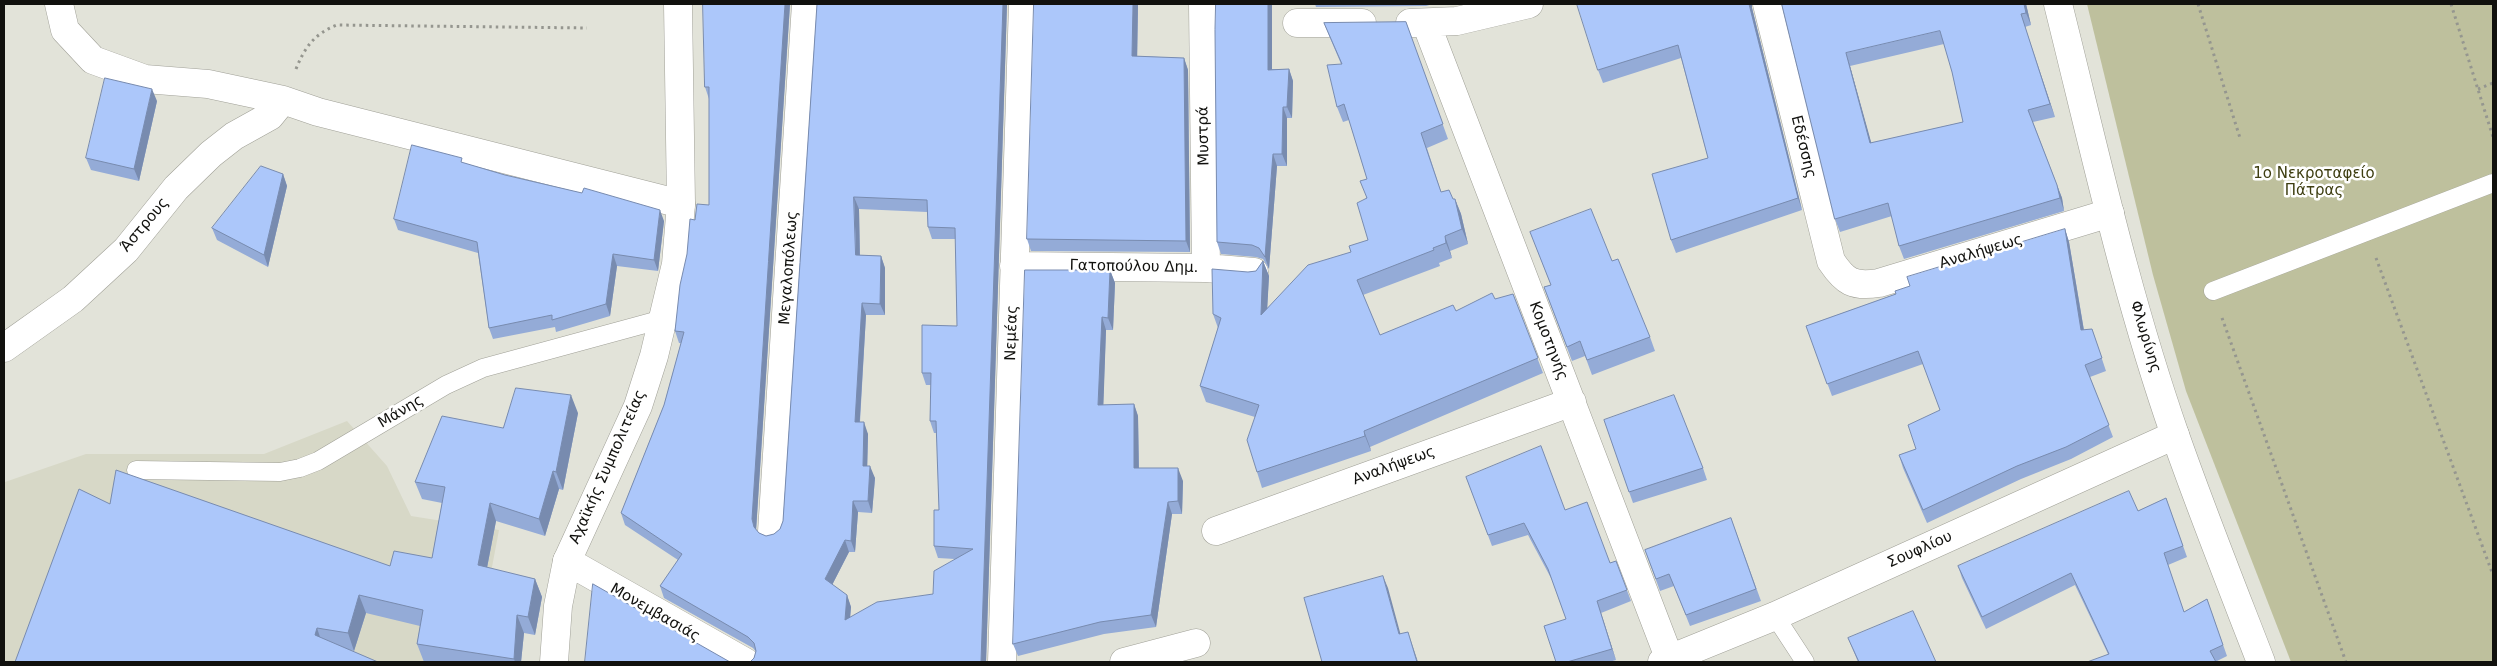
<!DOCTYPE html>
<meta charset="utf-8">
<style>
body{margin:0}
#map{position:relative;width:2497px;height:666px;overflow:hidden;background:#e2e3d9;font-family:"DejaVu Sans",sans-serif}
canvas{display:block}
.frame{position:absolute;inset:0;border:5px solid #11110e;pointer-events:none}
</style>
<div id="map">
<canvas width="2497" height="666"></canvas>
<div class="frame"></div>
</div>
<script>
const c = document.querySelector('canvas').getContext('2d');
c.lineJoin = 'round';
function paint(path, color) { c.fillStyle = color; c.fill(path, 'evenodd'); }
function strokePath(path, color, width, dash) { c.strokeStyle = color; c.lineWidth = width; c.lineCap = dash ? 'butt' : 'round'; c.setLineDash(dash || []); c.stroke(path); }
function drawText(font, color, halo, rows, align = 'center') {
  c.font = font + ' "DejaVu Sans",sans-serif'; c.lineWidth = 5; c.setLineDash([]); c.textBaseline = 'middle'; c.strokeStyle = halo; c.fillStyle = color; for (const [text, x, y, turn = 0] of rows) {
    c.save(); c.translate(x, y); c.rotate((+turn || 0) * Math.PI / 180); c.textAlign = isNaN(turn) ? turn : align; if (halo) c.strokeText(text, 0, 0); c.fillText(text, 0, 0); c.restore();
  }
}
const built = new Path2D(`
 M 347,421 L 387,466 L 411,516 L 499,530 L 474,662 L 4,662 L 5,482 L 86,454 L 264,454 Z`);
const green = new Path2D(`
 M 2087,4 L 2493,4 L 2493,662 L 2291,662 L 2186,391 L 2153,275 Z`);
const path = new Path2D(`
 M 2198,4 L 2240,138
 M 2451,4 L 2493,137
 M 296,69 C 305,47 314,34 337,25 L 587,28
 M 2478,89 L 2493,83
 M 2376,258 L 2493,575
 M 2222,318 L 2346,662`);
const service = new Path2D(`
 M 2213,291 L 2493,183
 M 136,470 L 280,472 L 300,468 L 318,461 L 446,385 L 483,368 L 663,319
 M 1775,616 L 1805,662`);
const minor = new Path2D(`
 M 59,4 L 65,30 L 93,60 L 145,79 L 208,84 L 283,100 L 318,112 L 681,204
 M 1203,4 L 1206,268
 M 1767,4 L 1831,261 C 1845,282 1853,287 1879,283 L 2110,213
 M 1297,23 L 1362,23
 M 1410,23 L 1457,21 L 1529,4
 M 1426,23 L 1670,660
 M 1014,266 L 1206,268 L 1254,272
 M 4,348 L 73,299 L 126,250 L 176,188 L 211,154 L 234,136 L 270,116 L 283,100
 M 1216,531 L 1572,402
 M 772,532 L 806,4
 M 554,662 L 558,606 L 567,561 L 745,662
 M 1002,662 L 1023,4
 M 1124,662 L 1196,643
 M 1662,662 L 1775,616 L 2175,435`);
const tertiary = new Path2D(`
 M 2058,4 C 2094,148 2126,295 2175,435 C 2202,512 2232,587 2261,662
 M 567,561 L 638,406 L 654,356 L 676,264 L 681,204 L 678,4`);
const wall = new Path2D(`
 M 790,4 L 756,530 L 759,533 L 766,536 L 774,534 L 780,529 L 783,521 L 817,4 L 1007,4 L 986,662 L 754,658 L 756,652 L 753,648 L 664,598 L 660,586 L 678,560 L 625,525 L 621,513 L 664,405 L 681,343 L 679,343 L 675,331 L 695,220 L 709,205 L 709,99 L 705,87 ZM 859,209 L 927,212 L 928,227 L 932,239 L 956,239 L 957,326 L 922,373 L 926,385 L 931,385 L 930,421 L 934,433 L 937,433 L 939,510 L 934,546 L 938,558 L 955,559 L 933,594 L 850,617 L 851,607 L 847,595 L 832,585 L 849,552 L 855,552 L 858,512 L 872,513 L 875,478 L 867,466 L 868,434 L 860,422 L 866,315 L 885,315 L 885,268 L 881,256 L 860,255 Z
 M 1138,4 L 1137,56 L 1184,58 L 1188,70 L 1190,252 L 1031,251 L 1027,239 Z
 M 1216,4 L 1272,4 L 1272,69 L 1289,69 L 1293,81 L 1292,118 L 1287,118 L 1287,166 L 1277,166 L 1269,269 L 1263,259 L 1256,257 L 1221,254 L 1217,242 Z
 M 1315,4 L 1433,4 L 1426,6 L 1316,7 Z
 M 1782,4 L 2026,4 L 2031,25 L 2025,27 L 2055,117 L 2033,122 L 2062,198 L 2064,211 L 1904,259 L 1899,246 L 1892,216 L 1840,232 L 1835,219 ZM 1944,44 L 1952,72 L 1963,122 L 1871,143 L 1850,66 Z
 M 1752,8 L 1802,210 L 1676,253 L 1671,240 L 1708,158 L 1681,58 L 1603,83 L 1598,70 Z
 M 1406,22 L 1448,139 L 1427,148 L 1441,192 L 1453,199 L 1455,199 L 1461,214 L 1468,244 L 1450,251 L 1452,258 L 1439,263 L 1440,266 L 1363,295 L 1380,335 L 1513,294 L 1543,373 L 1370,447 L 1371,451 L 1262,488 L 1257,472 L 1255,417 L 1206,402 L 1200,386 L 1218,328 L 1213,314 L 1248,272 L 1256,271 L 1263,261 L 1269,276 L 1267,308 L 1351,252 L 1368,240 L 1366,198 L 1367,179 L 1349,120 L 1343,122 L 1337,107 L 1341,64 L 1330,38 L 1324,23 Z
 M 157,101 L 139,181 L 91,170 L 86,158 Z
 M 463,163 L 664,221 L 658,271 L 617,266 L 610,316 L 556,332 L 555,327 L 493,339 L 489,328 L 478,253 L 398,230 L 394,219 Z
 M 283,174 L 287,186 L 268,267 L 217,240 L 212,228 Z
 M 2065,229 L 2069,242 L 2084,330 L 2092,329 L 2106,371 L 2090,377 L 2113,437 L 2071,459 L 2021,479 L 1927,523 L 1903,468 L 1899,455 L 1916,449 L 1940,410 L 1923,364 L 1832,396 L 1806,326 L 1896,294 Z
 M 1530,232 L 1612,261 L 1650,337 L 1655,351 L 1592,375 L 1585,356 L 1572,361 L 1544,287 L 1551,285 Z
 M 1110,270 L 1115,283 L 1113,330 L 1106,330 L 1103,405 L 1134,404 L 1138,416 L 1139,468 L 1183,481 L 1182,514 L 1172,514 L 1156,627 L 1104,634 L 1018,656 L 1013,644 Z
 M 578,413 L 563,490 L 559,489 L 545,536 L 496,521 L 487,568 L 535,579 L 542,597 L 535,635 L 524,633 L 521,662 L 424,662 L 417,644 L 420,626 L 366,613 L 354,651 L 350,650 L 15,662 L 110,504 L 390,566 L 432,558 L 442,503 L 422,499 L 415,482 L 503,428 Z
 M 1604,420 L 1703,468 L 1707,480 L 1633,503 Z
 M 1466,477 L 1565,510 L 1610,563 L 1616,561 L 1631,601 L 1601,613 L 1616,660 L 1609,662 L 1556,662 L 1566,619 L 1552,580 L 1528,535 L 1492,546 Z
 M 2166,498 L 2187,557 L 2168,565 L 2184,612 L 2207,599 L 2227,656 L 2215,662 L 2108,654 L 2075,585 L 1986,629 L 1962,578 L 1958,566 L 2138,511 Z
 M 1731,518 L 1761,601 L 1690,626 L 1674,586 L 1660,591 L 1645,550 Z
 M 1848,638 L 1936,662 L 1858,662 Z`);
const shadedWall = new Path2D(`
 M 785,4 L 790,4 L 756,531 L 754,527 L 752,519 Z
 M 1003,4 L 1007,4 L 986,662 L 981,662 Z
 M 1133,4 L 1138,4 L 1137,68 L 1132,56 Z
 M 1268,4 L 1272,4 L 1272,81 L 1268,70 Z
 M 1749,4 L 1752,4 L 1752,8 L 1802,210 L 1798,198 Z
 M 2024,4 L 2026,4 L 2031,25 L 2026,13 Z
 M 2021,14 L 2025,27 L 2055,117 L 2050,104 Z
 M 1846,53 L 1850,66 L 1875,156 L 1870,143 Z
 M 1184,58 L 1188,70 L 1190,252 L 1186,241 Z
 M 1289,69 L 1293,81 L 1292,118 L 1287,107 Z
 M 152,89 L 157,101 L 139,181 L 134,169 Z
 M 1283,107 L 1287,118 L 1287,166 L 1282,154 Z
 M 1273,154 L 1277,166 L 1269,269 L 1265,257 Z
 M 283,174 L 287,186 L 268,267 L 264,255 Z
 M 2057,185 L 2062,198 L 2064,211 L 2060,198 Z
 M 854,197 L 859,209 L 860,267 L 856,255 Z
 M 1455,199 L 1461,214 L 1468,244 L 1462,229 Z
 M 660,210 L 664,221 L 658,271 L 654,260 Z
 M 2065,229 L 2069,242 L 2086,343 L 2081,330 Z
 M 1445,236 L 1450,251 L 1452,258 L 1446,243 Z
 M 613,254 L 617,266 L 610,316 L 606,304 Z
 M 881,256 L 885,268 L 885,315 L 880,304 Z
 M 1263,261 L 1269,276 L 1266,331 L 1261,315 Z
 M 1110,270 L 1115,283 L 1113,330 L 1108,318 Z
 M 862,303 L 866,315 L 859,433 L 855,422 Z
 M 1102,317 L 1106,330 L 1103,417 L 1098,405 Z
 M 571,395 L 578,413 L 563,490 L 556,472 Z
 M 1134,404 L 1138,416 L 1139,480 L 1134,468 Z
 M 864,422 L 868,434 L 867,478 L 863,466 Z
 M 1364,431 L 1370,447 L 1371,451 L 1365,436 Z
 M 870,466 L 875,478 L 872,513 L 868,501 Z
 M 1178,468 L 1183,481 L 1182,514 L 1178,501 Z
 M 553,471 L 559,489 L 545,536 L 539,519 Z
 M 853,501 L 858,512 L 855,552 L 851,541 Z
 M 1168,502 L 1172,514 L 1156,627 L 1151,615 Z
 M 490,503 L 496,521 L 484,583 L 478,565 Z
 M 845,540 L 849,552 L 829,591 L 825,579 Z
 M 1383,576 L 1388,588 L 1404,647 L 1399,634 Z
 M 535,579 L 542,597 L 535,635 L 528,617 Z
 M 359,595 L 366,613 L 354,651 L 348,633 Z
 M 847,595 L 851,607 L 849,632 L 845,620 Z
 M 1597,601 L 1601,613 L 1616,660 L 1612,649 Z
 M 517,615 L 524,633 L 521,662 L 515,662 L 514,659 Z
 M 317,628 L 323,646 L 315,635 Z
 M 1408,632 L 1418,662 L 1417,662 Z`);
const building = new Path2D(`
 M 703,4 L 785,4 L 752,519 L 754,527 L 759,533 L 766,536 L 774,534 L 780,529 L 783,521 L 817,4 L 1003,4 L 981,662 L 750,662 L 754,658 L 756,651 L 754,643 L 748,637 L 660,586 L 682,554 L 621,513 L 664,405 L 684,332 L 675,331 L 680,285 L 687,254 L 690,219 L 695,220 L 697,204 L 709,205 L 709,87 L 705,87 ZM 854,197 L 927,200 L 928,227 L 955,228 L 957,326 L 922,325 L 922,373 L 931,373 L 930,421 L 936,421 L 939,510 L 934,510 L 934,546 L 973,549 L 934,571 L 933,594 L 877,602 L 845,620 L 847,595 L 825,579 L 845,540 L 851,541 L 853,501 L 868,501 L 870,466 L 863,466 L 864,422 L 855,422 L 862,303 L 880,304 L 881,256 L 856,255 Z
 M 1034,4 L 1133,4 L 1132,56 L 1184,58 L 1186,241 L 1027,239 Z
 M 1216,4 L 1268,4 L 1268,70 L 1289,69 L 1287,107 L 1283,107 L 1282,154 L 1273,154 L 1265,257 L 1259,248 L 1252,245 L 1217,242 L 1215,30 Z
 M 1577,4 L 1749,4 L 1798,198 L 1671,240 L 1652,174 L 1708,158 L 1678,45 L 1598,70 Z
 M 1782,4 L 2024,4 L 2026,13 L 2021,14 L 2050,104 L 2028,110 L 2057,185 L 2060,198 L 1899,246 L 1888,203 L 1835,219 ZM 1940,31 L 1952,72 L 1963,122 L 1870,143 L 1846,53 Z
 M 1406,22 L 1443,124 L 1421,133 L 1441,192 L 1449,190 L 1453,199 L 1455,199 L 1462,229 L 1445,236 L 1446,243 L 1433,248 L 1434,250 L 1357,280 L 1380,335 L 1453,305 L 1456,311 L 1492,293 L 1495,299 L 1513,294 L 1538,358 L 1364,431 L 1365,436 L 1257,472 L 1247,440 L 1259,405 L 1200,386 L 1221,318 L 1213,314 L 1212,269 L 1248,272 L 1256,271 L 1263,261 L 1261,315 L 1308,265 L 1351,252 L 1349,246 L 1368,240 L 1357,203 L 1367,198 L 1360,181 L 1367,179 L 1344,104 L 1337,107 L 1327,65 L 1342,64 L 1324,23 Z
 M 105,78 L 152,89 L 134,169 L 86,158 Z
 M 412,145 L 462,158 L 461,162 L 505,175 L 582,193 L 584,188 L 660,210 L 654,260 L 613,254 L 606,304 L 552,320 L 552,315 L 489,328 L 477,242 L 394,219 Z
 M 261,166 L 283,174 L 264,255 L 212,228 Z
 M 1591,209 L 1612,261 L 1618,259 L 1650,337 L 1587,360 L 1580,341 L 1567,347 L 1544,287 L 1551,285 L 1530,232 Z
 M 2065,229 L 2081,330 L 2092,329 L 2102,358 L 2085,365 L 2109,425 L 2066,447 L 2017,466 L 1923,510 L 1899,455 L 1916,449 L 1908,425 L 1940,410 L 1918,351 L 1827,384 L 1806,326 L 1896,294 L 1895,291 L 1910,286 L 1907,277 Z
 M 1025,270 L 1110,270 L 1108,318 L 1102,317 L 1098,405 L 1134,404 L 1134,468 L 1178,468 L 1178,501 L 1168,502 L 1151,615 L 1100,622 L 1013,644 Z
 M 516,388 L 571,395 L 556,472 L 553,471 L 539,519 L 490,503 L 478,565 L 535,579 L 528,617 L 517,615 L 514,659 L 417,644 L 423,610 L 359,595 L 348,633 L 317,628 L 315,635 L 378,662 L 15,662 L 79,489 L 110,504 L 116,470 L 390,566 L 394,551 L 432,558 L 445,487 L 415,482 L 442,416 L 503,428 Z
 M 1674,395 L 1703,468 L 1629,492 L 1604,420 Z
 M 1541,446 L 1565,510 L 1587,502 L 1610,563 L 1616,561 L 1627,590 L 1597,601 L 1612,649 L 1567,662 L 1556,662 L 1544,626 L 1566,619 L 1548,569 L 1524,523 L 1488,535 L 1466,477 Z
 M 2129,491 L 2138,511 L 2166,498 L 2183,546 L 2164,553 L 2184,612 L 2207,599 L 2223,645 L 2210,651 L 2216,662 L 2087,662 L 2109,654 L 2071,573 L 1982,617 L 1958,566 Z
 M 1731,518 L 1756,589 L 1686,615 L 1669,574 L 1656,579 L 1645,550 Z
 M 1383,576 L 1399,634 L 1408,632 L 1417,662 L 1320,662 L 1322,662 L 1304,598 Z
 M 593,584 L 730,662 L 585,662 Z
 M 1913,611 L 1936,662 L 1859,662 L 1848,638 Z`);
const streetNames = [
 ["Μυστρά",1204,136,-91],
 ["Εδέσσης",1803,147,76],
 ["Άστρους",145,225,-50],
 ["Αναλήψεως",1981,252,-17],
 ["Γατοπούλου Δημ.",1134,267,1],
 ["Μεγαλοπόλεως",789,268,-86],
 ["Νεμέας",1012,333,-88],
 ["Φλωρίνης",2145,337,73],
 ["Κομοτηνής",1548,341,69],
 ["Μάνης",401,412,-31],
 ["Αναλήψεως",1394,466,-20],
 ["Αχαϊκής Συμπολιτείας",608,467,-66],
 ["Σουφλίου",1920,550,-24],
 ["Μονεμβασιάς",655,613,30]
];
const parkNames = [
 ["1o Νεκροταφείο",2314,174],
 ["Πάτρας",2314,191]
];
paint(built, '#d7d8c7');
paint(green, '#bec09d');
strokePath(service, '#a0a097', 19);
strokePath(minor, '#a0a097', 29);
strokePath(tertiary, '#a0a097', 29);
strokePath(path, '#95968f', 3, [2.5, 4]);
strokePath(service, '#fff', 18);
strokePath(minor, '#fff', 28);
strokePath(tertiary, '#fff', 28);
paint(wall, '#94abd7');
paint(shadedWall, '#788baf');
paint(building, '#acc7fa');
strokePath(building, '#788baf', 1);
drawText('15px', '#11110e', '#fff', streetNames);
drawText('15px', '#3e3e11', '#fff', parkNames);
</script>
